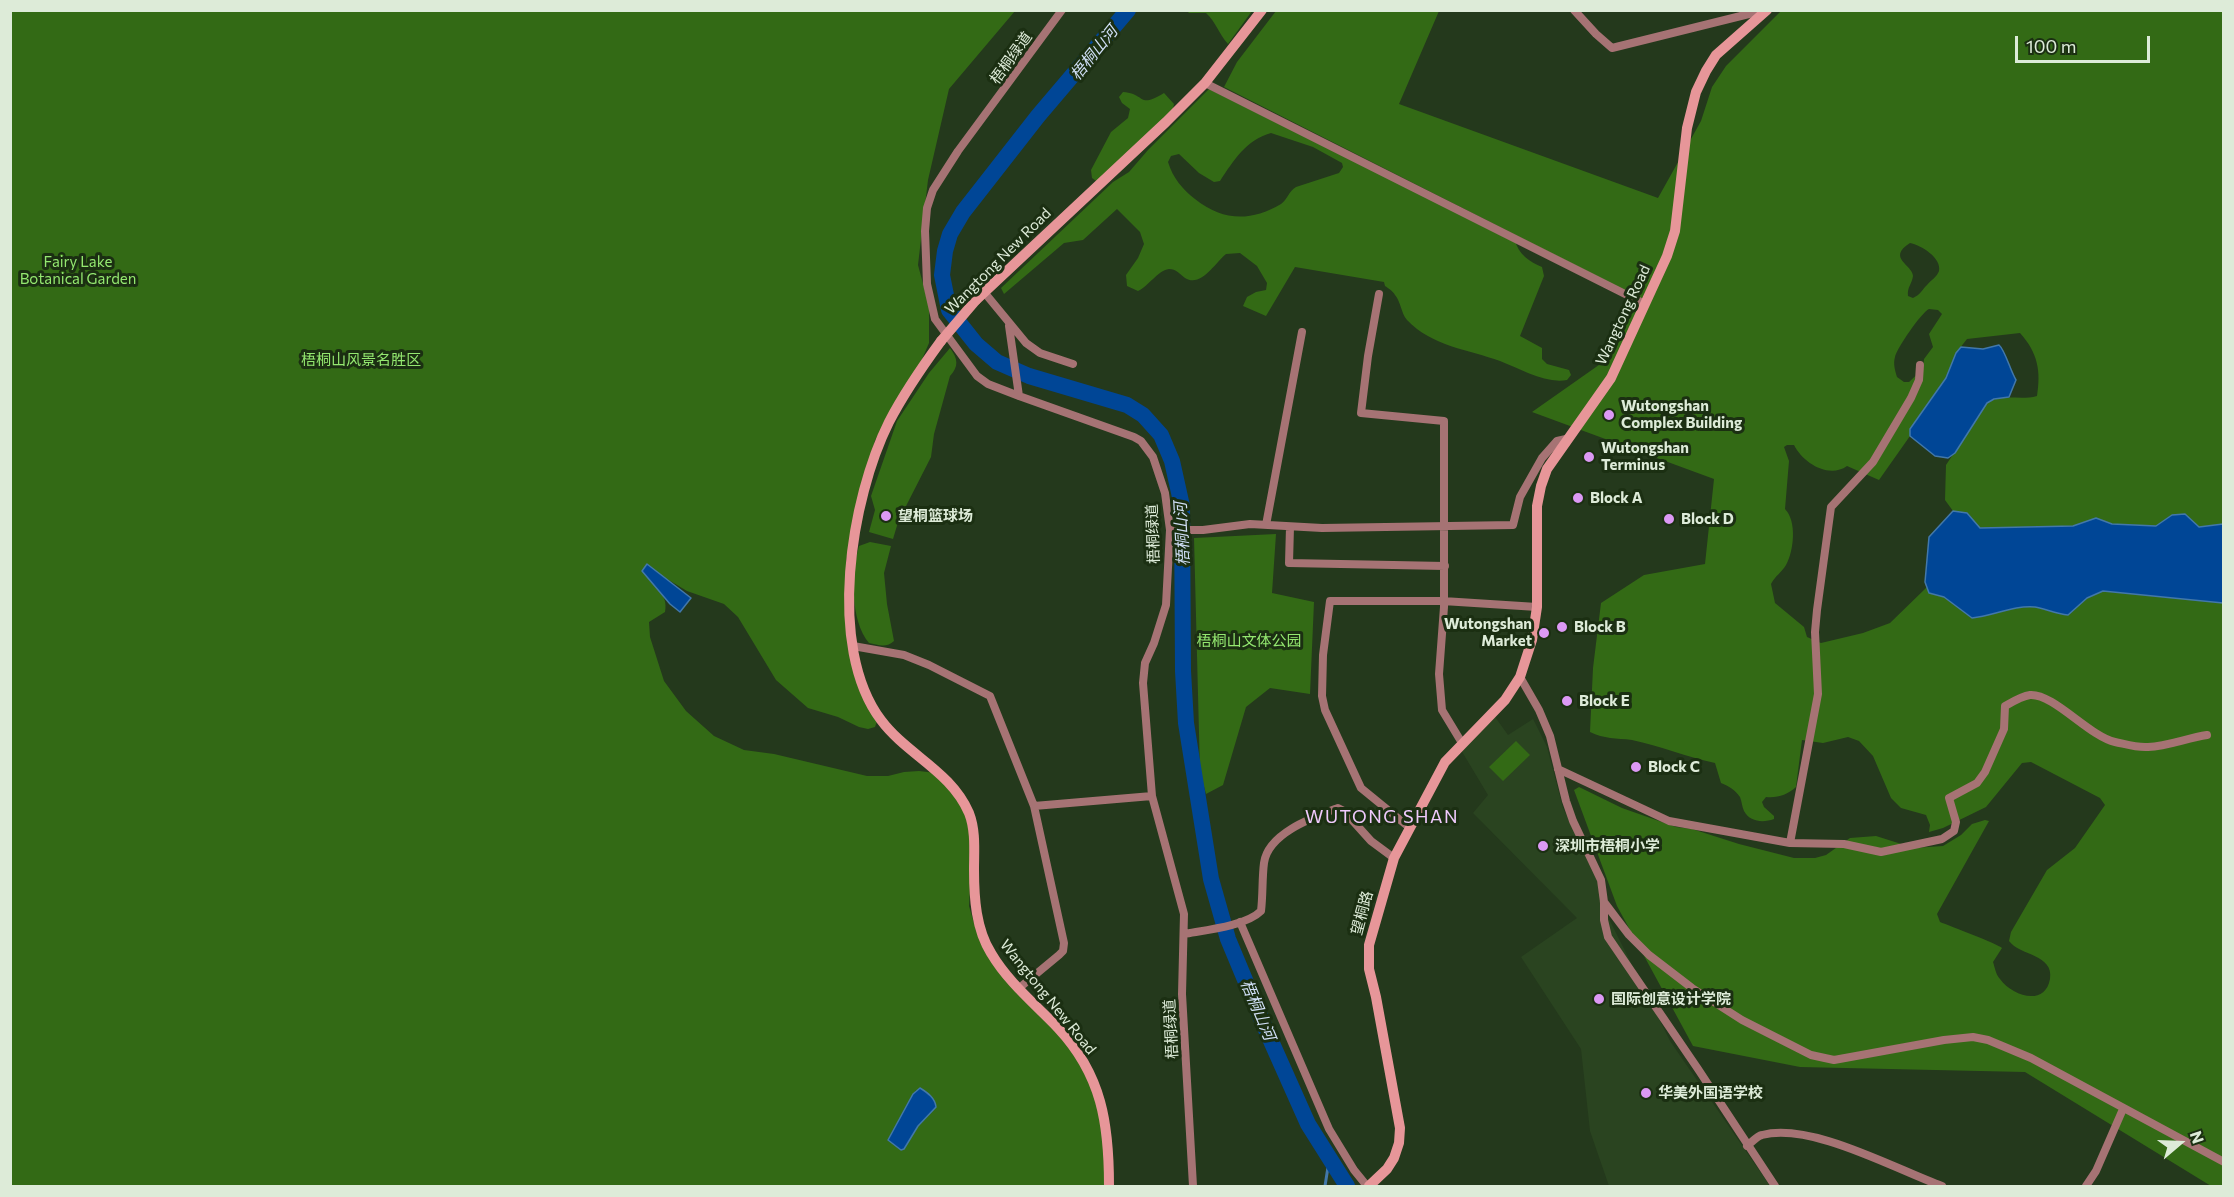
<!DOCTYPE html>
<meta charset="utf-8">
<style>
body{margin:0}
#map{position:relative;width:2234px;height:1197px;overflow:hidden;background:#24391c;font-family:Commissioner,sans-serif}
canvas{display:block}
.frame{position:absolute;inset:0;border:12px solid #ddebd8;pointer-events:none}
.north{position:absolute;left:2150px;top:1113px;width:60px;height:60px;-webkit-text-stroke:4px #1b2f12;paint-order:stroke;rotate:71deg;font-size:16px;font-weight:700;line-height:24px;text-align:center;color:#ddebd8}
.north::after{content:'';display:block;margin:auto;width:21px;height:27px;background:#ddebd8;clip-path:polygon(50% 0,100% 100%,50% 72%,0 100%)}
.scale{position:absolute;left:2015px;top:36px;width:135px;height:27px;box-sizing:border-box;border:3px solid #ddebd8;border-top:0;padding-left:8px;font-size:18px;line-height:21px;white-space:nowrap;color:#ddebd8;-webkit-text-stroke:4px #1b2f12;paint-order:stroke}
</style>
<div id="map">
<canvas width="2234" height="1197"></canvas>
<div class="frame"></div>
<div class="north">N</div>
<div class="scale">100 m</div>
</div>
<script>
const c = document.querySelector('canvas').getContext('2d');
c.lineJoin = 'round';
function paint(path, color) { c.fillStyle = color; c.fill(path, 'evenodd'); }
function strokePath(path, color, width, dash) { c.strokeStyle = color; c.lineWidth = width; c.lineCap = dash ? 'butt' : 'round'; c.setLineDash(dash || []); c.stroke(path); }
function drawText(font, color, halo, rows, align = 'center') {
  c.font = font + ' Commissioner,"Noto Sans SC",sans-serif'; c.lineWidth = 6; c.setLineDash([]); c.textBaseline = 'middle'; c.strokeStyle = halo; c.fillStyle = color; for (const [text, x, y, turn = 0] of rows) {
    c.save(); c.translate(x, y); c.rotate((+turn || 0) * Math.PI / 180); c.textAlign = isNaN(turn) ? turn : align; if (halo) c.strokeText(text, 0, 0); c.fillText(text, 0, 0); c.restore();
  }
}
const built = new Path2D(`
 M 1493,714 L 1508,735 L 1533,719 L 1547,747 L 1563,808 L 1597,879 L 1602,905 L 1670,1041 L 1770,1186 L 1609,1186 L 1590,1131 L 1581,1049 L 1521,957 L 1577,918 L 1473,813 L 1488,795 L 1461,750 Z`);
const green = new Path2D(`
 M 10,11 L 1015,11 L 949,89 L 928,180 L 918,265 L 929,306 L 929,343 L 920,364 L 875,440 L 846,560 L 851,652 L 877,721 L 875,727 L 868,729 L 859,727 L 838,717 L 808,708 L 776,680 L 738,617 L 724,604 L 687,591 L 662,576 L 642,571 C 653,583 669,594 665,612 L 649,622 L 650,637 L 664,681 L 686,711 L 714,736 L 744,750 L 774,754 L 867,776 L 888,776 L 904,772 L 919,771 L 936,773 L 954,790 L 973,828 L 969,906 L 976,930 L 1085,1068 L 1103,1124 L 1106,1186 L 11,1186 ZM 916,1090 L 936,1107 L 918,1126 L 904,1149 L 901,1150 L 888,1140 Z
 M 1187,11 L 1252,11 L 1228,44 C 1219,34 1216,22 1206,13 L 1189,13 Z
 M 1276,11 L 1439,11 L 1399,104 L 1658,198 L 1701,121 L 1712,87 L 1726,66 L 1781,11 L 2223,11 L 2223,524 L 2199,527 L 2172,515 L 2157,526 L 2112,524 L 2096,518 L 2073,526 L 1979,528 L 1967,513 L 1953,511 L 1945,500 L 1946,465 L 1987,403 C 2002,393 2020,401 2037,396 C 2041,371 2038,353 2020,333 L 1967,339 L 1956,353 L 1946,378 L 1910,429 L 1910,436 L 1879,480 L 1847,466 C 1829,479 1803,463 1794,445 L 1787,445 L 1784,447 L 1789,461 L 1785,509 C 1797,521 1794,551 1786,565 C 1782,572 1775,576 1771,584 L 1775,603 L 1804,627 L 1807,637 L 1821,643 L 1863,633 L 1890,623 L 1927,587 L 1929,593 L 1944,597 L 1972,618 C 1993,616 2014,605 2035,607 C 2046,609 2056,614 2068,615 L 2087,598 L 2103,591 L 2223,603 L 2223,1186 L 2211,1186 L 2025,1072 L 1800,1067 L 1693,1046 L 1617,906 L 1574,790 L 1579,787 L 1622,808 L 1676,827 L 1692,829 L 1739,844 L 1794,858 L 1815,858 L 1826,855 L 1850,838 L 1876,836 L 1914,848 L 1943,846 L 1961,835 L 1972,824 L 1985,820 L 1989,821 L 1937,914 L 1940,922 C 1950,926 1998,944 2002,948 L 1993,962 C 1995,968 1996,975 2000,979 C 2012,996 2045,1007 2050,979 C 2054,954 2020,956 2009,941 L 2011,932 L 2047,870 L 2075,848 L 2105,805 L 2100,798 L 2031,762 L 2022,763 L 1986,807 L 1943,828 L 1929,832 L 1930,825 L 1926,815 L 1901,808 L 1891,798 L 1873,756 L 1859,741 L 1848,737 L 1823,743 L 1802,740 L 1796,787 C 1787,795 1778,798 1766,797 L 1762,802 L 1764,807 L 1774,816 L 1774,819 C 1763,823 1750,822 1744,811 C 1742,807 1742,802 1740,797 C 1735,790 1729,786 1721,783 L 1715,763 C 1687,757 1660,746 1632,740 C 1616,738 1604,739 1590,732 L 1593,668 L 1601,603 L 1644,575 L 1705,564 L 1714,479 L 1532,412 L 1606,360 L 1630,293 L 1224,87 L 1237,62 ZM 1910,243 C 1921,245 1942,258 1939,271 C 1937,277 1931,280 1927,285 C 1921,291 1921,294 1913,298 L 1908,296 C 1907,287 1912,284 1913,276 C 1913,265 1886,258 1910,243 ZM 1929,309 L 1938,310 L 1942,314 L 1929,334 L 1933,347 L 1924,359 L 1923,369 L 1909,382 L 1904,382 L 1897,377 C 1895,370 1893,364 1895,357 C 1897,348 1921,313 1929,309 Z
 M 1209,89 L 1515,240 C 1518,254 1530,262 1542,267 L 1544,276 L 1520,336 L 1542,348 L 1542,359 L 1547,364 L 1569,370 L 1571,375 L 1567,380 C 1545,384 1521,369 1500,361 C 1470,350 1431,346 1407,320 C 1401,313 1401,302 1395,295 C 1393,291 1388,288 1385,286 L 1384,282 L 1295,267 L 1266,316 L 1243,306 L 1247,297 L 1256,292 L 1266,290 L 1267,283 L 1257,266 L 1240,253 L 1226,254 C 1215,263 1201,288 1185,278 C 1180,274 1176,269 1169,269 C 1157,271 1149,286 1138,291 L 1127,286 L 1126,275 L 1138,258 L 1144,244 L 1140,232 L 1117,209 L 1083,240 L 1064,243 L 1004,294 L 1001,288 L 1113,182 L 1129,172 L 1148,150 ZM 1271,133 L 1313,147 L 1342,163 L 1343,167 L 1339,173 L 1296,187 C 1289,191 1287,200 1281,204 C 1250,222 1223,221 1195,199 C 1182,189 1173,178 1168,162 L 1171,156 L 1179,154 L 1199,173 L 1214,182 L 1220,181 C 1234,160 1246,140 1271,133 Z
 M 1123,92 C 1147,94 1137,109 1164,93 L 1174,104 L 1173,109 L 1099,183 L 1092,178 L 1091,170 L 1111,132 L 1128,118 L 1130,109 L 1122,103 L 1119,97 Z
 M 950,348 C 958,359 959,366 950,376 L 934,434 L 931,457 L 905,508 L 902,509 L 893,539 L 869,532 L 875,510 L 871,496 L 897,421 L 929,373 Z
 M 1276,534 L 1272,593 L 1314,602 L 1310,694 L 1270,688 L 1246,707 L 1223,785 L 1206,794 L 1200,772 L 1194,538 Z
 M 870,542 L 891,546 L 884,573 L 887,604 L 894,641 C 887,648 878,645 869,643 C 850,620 851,574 859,546 Z
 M 1516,741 L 1530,755 L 1503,781 L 1489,767 Z`);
const water = new Path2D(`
 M 1999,345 C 2005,350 2010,370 2016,380 L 2009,397 L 1994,399 L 1987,403 L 1955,453 L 1948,458 L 1935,456 L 1910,436 L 1910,429 L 1946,378 L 1956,353 L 1961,347 L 1983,349 Z
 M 1953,511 L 1967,513 L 1980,528 L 2073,526 L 2096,518 L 2112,524 L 2156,526 L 2172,515 L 2185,514 L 2199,527 L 2223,524 L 2223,603 L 2103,591 L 2087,598 L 2068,615 C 2056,614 2046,609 2035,607 C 2014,605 1993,616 1972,618 L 1944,597 L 1929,593 L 1925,582 L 1929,537 Z
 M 647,564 L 691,598 L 680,612 L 670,604 L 642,571 Z
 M 920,1088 C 928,1093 935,1098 936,1107 L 918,1126 L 904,1149 L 901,1150 L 888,1140 L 913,1094 Z`);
const stream = new Path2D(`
 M 1324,1150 L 1328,1167 L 1325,1186`);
const river = new Path2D(`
 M 1128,10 L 1038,116 L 963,212 L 950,234 L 945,251 L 942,275 L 949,310 L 976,344 L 997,362 L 1029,376 L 1127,405 L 1143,415 L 1161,435 L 1172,461 L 1182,506 L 1183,671 L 1186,723 L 1211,879 L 1228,939 L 1263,1023 L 1308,1124 L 1347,1186`);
const street = new Path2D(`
 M 1062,10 L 958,151 L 933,190 L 927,208 L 925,231 L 927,284 L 935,319 L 977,376 L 988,384 L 1019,396 L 1134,437 L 1141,441 L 1153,457 L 1165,493 L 1170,530 L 1166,605 L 1154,643 L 1145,663 L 1143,683 L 1152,796 L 1184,914 L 1182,994 L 1193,1186
 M 1574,10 L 1596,34 L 1612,48 L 1765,10
 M 1205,83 L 1643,303
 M 984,292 L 1026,343 L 1040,353 L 1073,364
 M 1379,294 L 1368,356 L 1361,413 L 1444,421 L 1444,607 L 1439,674 L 1442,710 L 1462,743
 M 1009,326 L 1019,396
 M 1266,525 L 1302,332
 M 1290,527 L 1289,563 L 1445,566
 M 1170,530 L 1203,530 L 1250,524 L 1322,528 L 1513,525 L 1520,497 L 1542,458 L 1557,441 L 1566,439
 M 853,646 L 904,655 L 929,665 L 990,696 L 1034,806 L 1064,943 L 1063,951 L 1059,955 L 1018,989
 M 1520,677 L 1539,710 L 1550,736 L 1566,801 L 1573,821 L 1601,880 L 1604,902 L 1604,920 L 1608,937 L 1698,1069 L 1775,1186
 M 1558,769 L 1669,821 L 1790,843 L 1844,844 L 1881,852 L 1942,839 L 1954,831 L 1956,822 L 1949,798 L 1977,783 L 1985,772 L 2004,729 L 2005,706 C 2012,702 2022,696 2030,695 C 2053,693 2090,737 2115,742 C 2125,744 2137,748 2148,747 C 2168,746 2187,738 2207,735
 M 1034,806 L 1152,796
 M 1410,828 L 1361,788 L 1325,710 L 1322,696 L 1323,655 L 1330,601 L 1443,601 L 1537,607
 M 1790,843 L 1818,694 L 1815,632 L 1817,610 L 1831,507 L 1873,462 L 1911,398 L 1919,380 L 1920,365
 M 1604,902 L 1629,935 L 1649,955 L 1692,988 L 1742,1020 L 1811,1055 L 1834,1060 L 1944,1040 L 1973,1037 L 1988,1040 L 2031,1058 L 2224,1162
 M 1240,922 L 1329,1129 L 1354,1170 L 1367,1186
 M 1184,934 C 1206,930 1246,926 1261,911 C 1263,895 1262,878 1264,863 C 1268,833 1314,817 1338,808 L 1344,811 L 1371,841 L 1394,858
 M 1747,1146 C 1752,1142 1757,1136 1762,1135 C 1811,1122 1895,1169 1942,1186
 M 2086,1186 L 2096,1171 L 2123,1109`);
const secondary = new Path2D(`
 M 976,300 L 1166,122 L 1205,83 L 1262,10
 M 941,341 C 922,367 904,393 889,422 C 851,498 826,647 881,720 C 907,755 951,771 969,813 C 976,831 974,851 974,870 C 974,898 976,929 991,953 C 1008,982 1035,1004 1058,1028 C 1102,1075 1109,1124 1109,1186
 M 1369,1186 L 1387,1169 L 1394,1158 L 1399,1143 L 1400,1128 L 1376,997 L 1369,969 L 1369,945 L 1394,858 L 1445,762 L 1505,700 L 1520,677 L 1532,640 L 1537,607 L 1537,506 L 1541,486 L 1547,469 L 1611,378 L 1667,256 L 1675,231 L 1687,128 L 1696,92 L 1706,71 L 1716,55 L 1767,10`);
const secondaryBridge = new Path2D(`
 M 941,341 L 976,300`);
const markers = [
 [1609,415,6,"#dc99f4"],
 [1589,457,6,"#dc99f4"],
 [1578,498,6,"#dc99f4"],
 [886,516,6,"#dc99f4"],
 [1669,519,6,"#dc99f4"],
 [1562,627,6,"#dc99f4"],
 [1544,633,6,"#dc99f4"],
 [1567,701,6,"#dc99f4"],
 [1636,767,6,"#dc99f4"],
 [1543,846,6,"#dc99f4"],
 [1599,999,6,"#dc99f4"],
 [1646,1093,6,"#dc99f4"]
];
const streetNames = [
 ["梧桐绿道",1011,58,-54],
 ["Wangtong New Road",998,261,-45],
 ["Wangtong Road",1623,315,-65],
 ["梧桐绿道",1153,534,-92],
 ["望桐路",1362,913,-75],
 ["Wangtong New Road",1048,997,51],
 ["梧桐绿道",1171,1029,-93]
];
const parkNames = [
 ["Fairy Lake",78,262],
 ["Botanical Garden",78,279],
 ["梧桐山风景名胜区",361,360],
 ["梧桐山文体公园",1249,641]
];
const poiNames = [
 ["Wutongshan",1621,406],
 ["Complex Building",1621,423],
 ["Wutongshan",1601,448],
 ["Terminus",1601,465],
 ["Block A",1590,498],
 ["望桐篮球场",898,516],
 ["Block D",1681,519],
 ["Wutongshan",1532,624,"right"],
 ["Market",1532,641,"right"],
 ["Block B",1574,627],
 ["Block E",1579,701],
 ["Block C",1648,767],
 ["深圳市梧桐小学",1555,846],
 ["国际创意设计学院",1611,999],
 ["华美外国语学校",1658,1093]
];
const waterNames = [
 ["梧桐山河",1094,53,-51],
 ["梧桐山河",1182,534,-93],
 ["梧桐山河",1258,1010,67]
];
const quarterNames = [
 ["WUTONG SHAN",1382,817]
];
paint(built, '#2a4420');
paint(green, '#336a15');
paint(water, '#004696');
strokePath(water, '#4278aa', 1.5);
strokePath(stream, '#4278aa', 3);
strokePath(river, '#004696', 16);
strokePath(street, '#a67374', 8);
strokePath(secondary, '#e79699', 10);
strokePath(secondaryBridge, '#e79699', 10);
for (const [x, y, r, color] of markers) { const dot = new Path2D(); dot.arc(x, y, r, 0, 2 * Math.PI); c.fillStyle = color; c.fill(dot); strokePath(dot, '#1b2f12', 2); }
drawText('15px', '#ddebd8', '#1b2f12', streetNames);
drawText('15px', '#94e870', '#1b2f12', parkNames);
drawText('bold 15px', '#ddebd8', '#1b2f12', poiNames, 'left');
drawText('italic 16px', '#d0dff6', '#1b2f12', waterNames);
c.letterSpacing = '1.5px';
drawText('18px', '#f0cafd', '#1b2f12', quarterNames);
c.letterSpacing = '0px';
</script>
